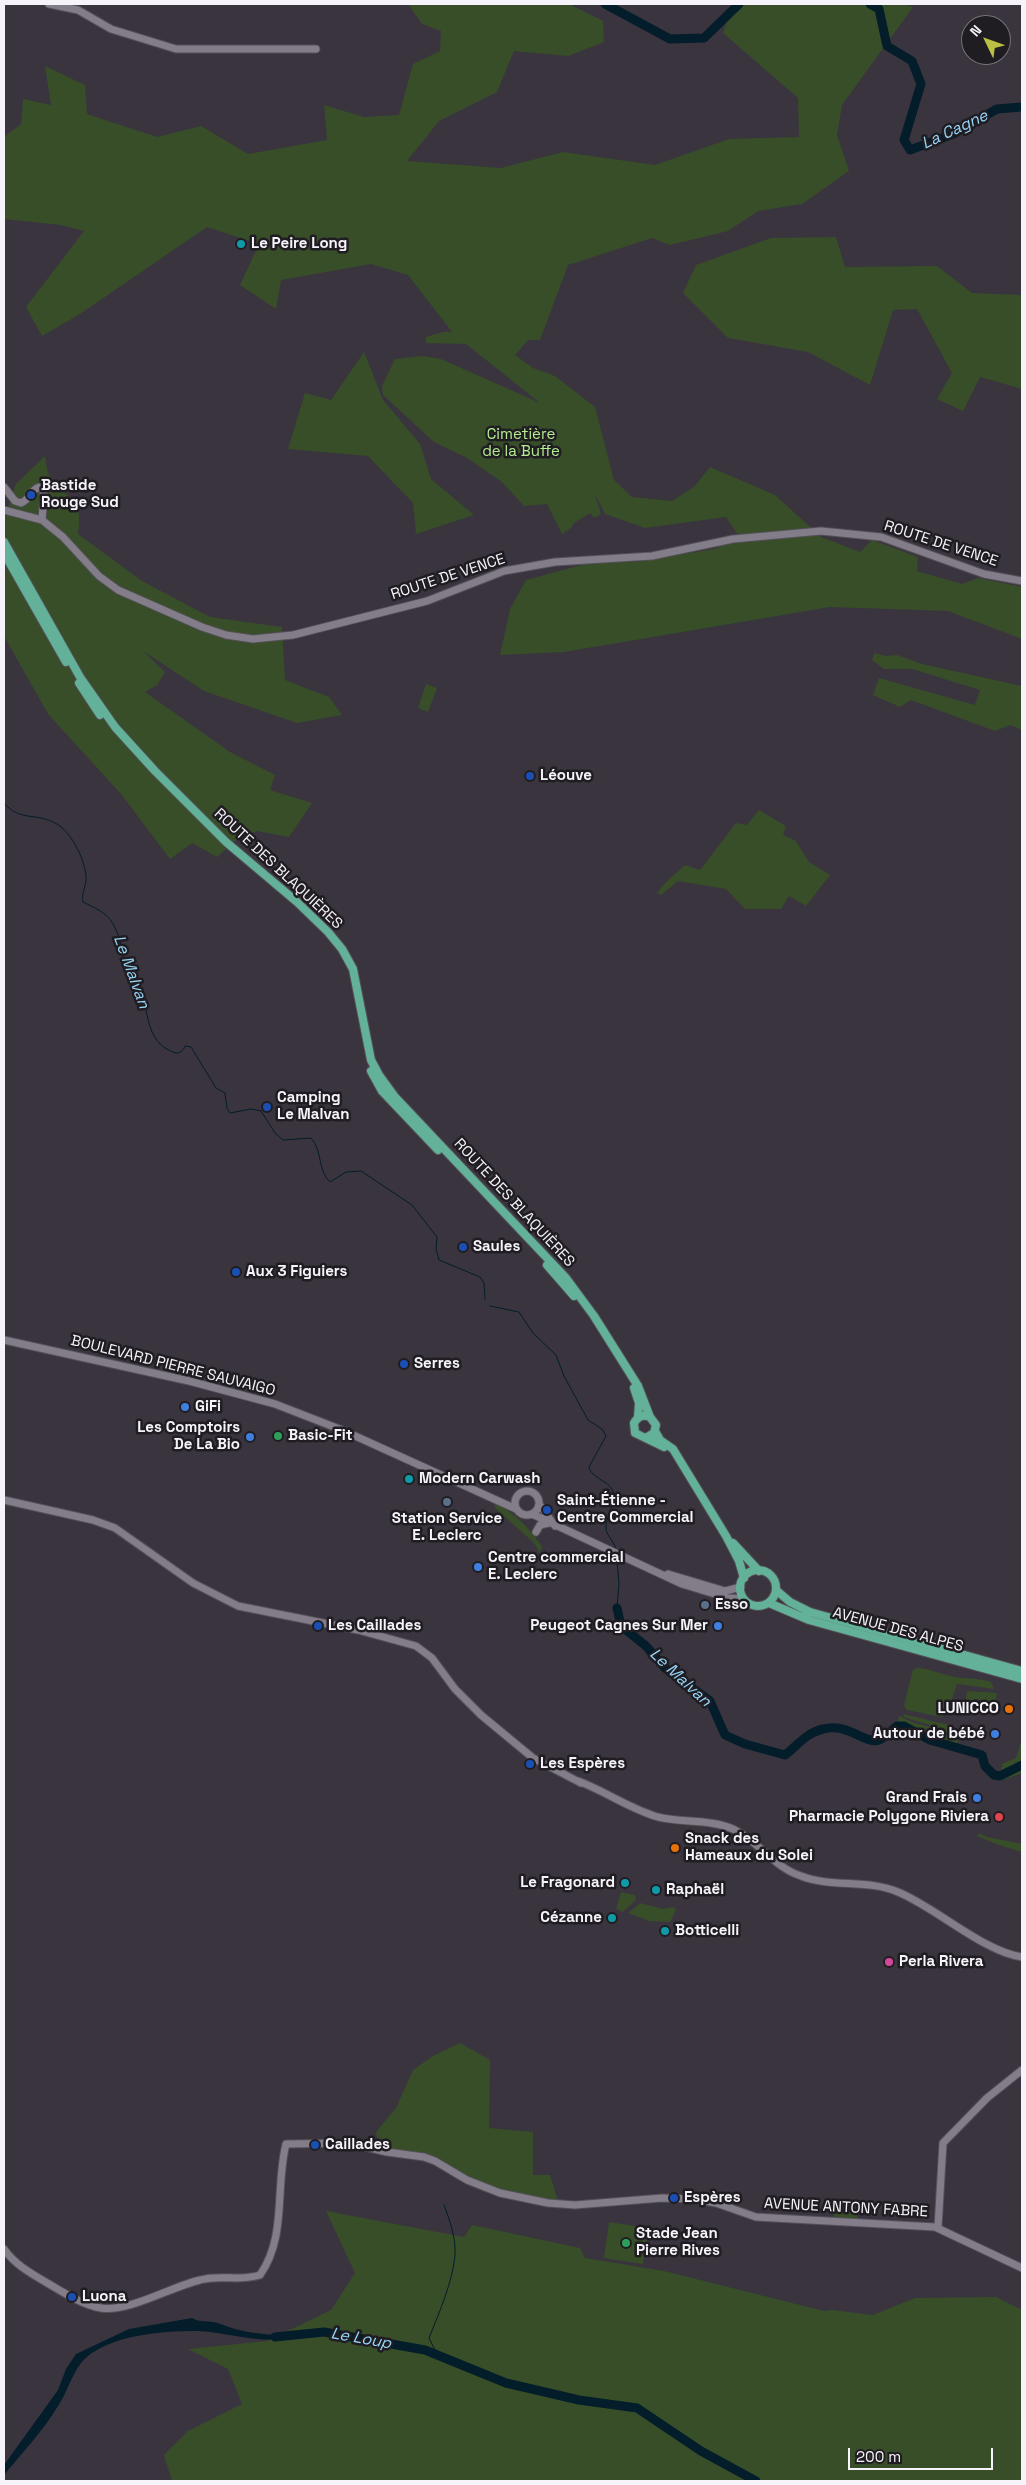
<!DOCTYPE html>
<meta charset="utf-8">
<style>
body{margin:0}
#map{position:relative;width:1026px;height:2485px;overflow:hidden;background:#3a343f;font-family:"Space Grotesk",sans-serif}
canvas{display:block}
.frame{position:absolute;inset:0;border:5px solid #f7f3fa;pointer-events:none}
.north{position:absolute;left:961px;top:15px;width:50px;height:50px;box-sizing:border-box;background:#201d22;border:1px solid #767378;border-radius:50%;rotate:312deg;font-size:14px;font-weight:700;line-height:20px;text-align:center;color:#f7f3fa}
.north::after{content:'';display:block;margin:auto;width:18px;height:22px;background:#bbc044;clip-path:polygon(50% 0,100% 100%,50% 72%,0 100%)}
.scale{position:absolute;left:848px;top:2448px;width:145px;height:22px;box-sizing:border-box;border:2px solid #f7f3fa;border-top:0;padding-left:6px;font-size:15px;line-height:18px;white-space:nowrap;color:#f7f3fa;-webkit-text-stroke:4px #201d22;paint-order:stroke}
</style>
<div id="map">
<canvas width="1026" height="2485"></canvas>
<div class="frame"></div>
<div class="north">N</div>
<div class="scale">200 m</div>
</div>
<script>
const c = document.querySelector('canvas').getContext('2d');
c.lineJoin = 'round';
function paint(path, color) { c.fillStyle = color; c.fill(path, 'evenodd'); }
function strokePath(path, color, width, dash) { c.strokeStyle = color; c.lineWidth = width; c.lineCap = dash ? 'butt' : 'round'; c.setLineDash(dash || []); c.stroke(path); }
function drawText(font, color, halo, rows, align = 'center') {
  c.font = font + ' "Space Grotesk",sans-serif'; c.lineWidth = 5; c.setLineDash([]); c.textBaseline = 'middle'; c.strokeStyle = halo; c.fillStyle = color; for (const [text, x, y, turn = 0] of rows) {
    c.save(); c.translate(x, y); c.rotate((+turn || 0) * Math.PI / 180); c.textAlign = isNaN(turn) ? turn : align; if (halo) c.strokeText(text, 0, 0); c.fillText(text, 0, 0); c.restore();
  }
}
const green = new Path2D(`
 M 408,4 L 569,4 L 603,21 L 604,42 L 568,56 L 514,51 L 497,92 L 439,121 L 407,161 L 501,168 L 563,152 L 655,165 L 729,139 L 799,137 L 798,98 L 723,33 L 733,4 L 904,4 L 913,7 L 842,105 L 837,135 L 849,171 L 802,204 L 758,211 L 728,231 L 670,245 L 652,238 L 568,265 L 540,340 L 528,340 L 515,355 L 533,368 L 555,376 L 595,407 L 614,480 L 632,497 L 672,501 L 694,487 L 710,467 L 775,495 L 821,537 L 860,552 L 872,540 L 918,557 L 917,571 L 962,584 L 978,578 L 1022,587 L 1022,639 L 948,611 L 830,607 L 564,652 L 500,655 L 510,609 L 526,580 L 596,561 L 635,562 L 714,549 L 740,538 L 726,517 L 645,528 L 605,514 L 595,494 L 601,514 L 594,518 L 590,513 L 574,523 L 572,527 L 562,534 L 547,504 L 524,506 L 502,482 L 467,458 L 434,442 L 383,395 L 382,386 L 395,359 L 422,356 L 441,359 L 540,403 L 466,344 L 426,343 L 426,337 L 443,332 L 452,332 L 408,275 L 371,264 L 281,280 L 276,309 L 240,285 L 259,244 L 207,227 L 80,314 L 42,336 L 26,307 L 84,231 L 61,225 L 4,219 L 4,137 L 21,124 L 23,99 L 51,105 L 45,66 L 85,85 L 87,114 L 157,137 L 201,126 L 248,154 L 327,140 L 324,105 L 364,117 L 399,115 L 413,64 L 440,51 L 441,31 L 422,24 Z
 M 836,237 L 845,267 L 937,266 L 972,293 L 1022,295 L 1022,389 L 980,377 L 963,411 L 937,399 L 952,373 L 917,309 L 893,310 L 870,385 L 808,352 L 728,338 L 683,293 L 696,265 L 771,238 Z
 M 364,352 L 383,400 L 420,444 L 431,479 L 474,515 L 416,534 L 413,503 L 368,456 L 288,449 L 305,393 L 331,400 Z
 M 45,456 C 46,462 47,473 51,478 C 71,504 83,495 78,534 L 142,581 L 210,617 L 282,627 L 285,680 L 329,697 L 342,715 L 297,723 L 204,691 L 143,651 L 165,672 L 157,685 L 145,692 L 230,752 L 275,775 L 270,790 L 312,803 L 289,837 L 257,831 L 235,841 L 217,857 L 192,843 L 170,859 L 121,794 L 48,714 L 4,636 L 4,519 L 16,484 Z
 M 874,653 L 886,656 L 897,655 L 922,664 L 1022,686 L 1022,730 L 1010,725 L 995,731 L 911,700 L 900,707 L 873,695 L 879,678 L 975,705 L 980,690 L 912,669 L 884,669 L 872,660 Z
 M 426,684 L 437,688 L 428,712 L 418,708 Z
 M 759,810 L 786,826 L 783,835 L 796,841 L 809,862 L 830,875 L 806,906 L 789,896 L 781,909 L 745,909 L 726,889 L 678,881 L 661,895 L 657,893 L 666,882 L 685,865 L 700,870 L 736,823 L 747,825 Z
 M 494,1503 C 514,1512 530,1528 542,1547 L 540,1553 L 534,1543 L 496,1509 Z
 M 916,1668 C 932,1668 949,1678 963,1678 C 973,1678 981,1679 991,1682 L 994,1689 L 957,1684 L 947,1714 L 941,1717 L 907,1710 L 904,1705 L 913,1670 Z
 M 967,1691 L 997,1693 L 995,1709 L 985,1708 L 987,1694 L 985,1700 L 975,1699 L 974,1706 L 965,1705 Z
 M 903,1714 L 949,1725 L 953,1727 L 953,1737 L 939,1728 L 904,1717 Z
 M 900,1716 C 912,1724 926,1725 939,1730 C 946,1733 950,1738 958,1740 L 956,1746 L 927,1737 L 903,1725 L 895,1725 Z
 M 1021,1742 L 1022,1773 L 1000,1781 L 1002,1764 L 1016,1758 Z
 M 979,1833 L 987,1837 L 1022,1844 L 1022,1852 L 999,1845 L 977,1836 Z
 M 621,1892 L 635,1895 L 636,1900 L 623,1912 L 616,1909 Z
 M 640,1903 L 663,1909 L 674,1907 L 676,1910 L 670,1922 L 649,1921 L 628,1913 Z
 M 460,2043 L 490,2060 L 489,2128 L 533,2132 L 533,2175 L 550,2175 L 558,2201 L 545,2201 L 460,2179 L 422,2155 L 392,2151 L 378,2144 L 376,2132 L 396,2108 L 413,2070 L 433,2056 Z
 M 852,2201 L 858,2218 L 834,2218 L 832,2208 Z
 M 326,2211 L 464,2237 L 472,2225 L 580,2248 L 585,2258 L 664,2271 L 824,2311 L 832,2310 L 873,2315 L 915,2298 L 996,2297 L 1022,2310 L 1022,2481 L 172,2481 L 164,2455 L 188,2431 L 242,2404 L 228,2369 L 188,2349 L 267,2341 L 331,2310 L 355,2273 Z
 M 609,2222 L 649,2228 L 643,2264 L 604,2258 Z`);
const water = new Path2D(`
 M 192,2318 C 199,2323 210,2320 218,2323 C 239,2332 262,2335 286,2335 L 287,2339 C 254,2343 227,2332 196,2331 C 163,2331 104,2335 81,2363 C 71,2376 67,2393 58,2406 C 43,2431 22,2453 4,2475 L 4,2465 L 58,2390 L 66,2369 L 76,2354 L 129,2329 Z`);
const stream = new Path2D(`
 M 4,803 C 19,821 34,813 53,822 C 70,829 84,857 86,876 C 87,885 81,893 83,902 C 95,908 106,912 113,924 C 121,937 121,951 125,965 C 127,974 136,979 140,987 C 149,1010 145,1042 173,1052 C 179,1055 183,1051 185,1046 L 191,1047 L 216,1088 L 225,1093 L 227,1108 L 230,1113 L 251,1109 L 261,1111 L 275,1133 L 283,1140 L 311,1138 C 323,1151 317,1170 330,1182 L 346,1172 L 361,1171 L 412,1205 L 437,1237 L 436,1249 L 439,1260 L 480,1277 L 484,1283 L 485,1299
 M 490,1306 L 519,1312 L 533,1333 L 556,1355 L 564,1376 L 588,1420 L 602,1429 L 606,1436 L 589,1467 C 591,1478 608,1480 613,1491 C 617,1502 607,1513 606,1525 C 605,1535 613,1539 616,1549
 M 617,1561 L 619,1583 L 617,1608
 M 438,2356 L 429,2338 C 439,2313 453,2281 455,2255 C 456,2238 450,2221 444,2205`);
const river = new Path2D(`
 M 605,4 L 670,39 L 704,38 L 739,4
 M 870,4 L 879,9 L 887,46 L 912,61 L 921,84 L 904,140 L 910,150 L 953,134 L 997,109 L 1022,107
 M 617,1608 L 621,1626 L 646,1646 L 665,1668 L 710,1701 L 725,1735 L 745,1744 L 785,1755 C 798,1745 806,1733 823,1729 C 847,1722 866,1745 879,1740 C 887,1737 891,1731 897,1726 L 904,1726 L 930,1740 L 982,1755 L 985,1766 L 994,1775 L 1000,1776 L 1022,1765
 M 275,2337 L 324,2332 L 425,2350 L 506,2383 L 579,2400 L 637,2408 L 701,2451 L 756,2481`);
const secondary = new Path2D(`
 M 49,4 L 78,10 L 111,29 L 176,49 L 316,49
 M 4,487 L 15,501 L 21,503 C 30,500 32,487 41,487 L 44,493 L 42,520
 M 4,510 L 42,520 L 63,537 L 99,576 L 118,590 L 202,627 L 226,635 L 253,639 L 293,635 L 427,601 L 504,571 L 555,562 L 652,556 L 733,539 L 821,531 L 881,537 L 984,574 L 1022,581
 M 4,1340 L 189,1381 L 275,1404 L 342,1430 L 516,1509
 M515 1503a12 12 0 1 1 24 0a12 12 0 1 1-24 0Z
 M 4,1500 L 93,1520 L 115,1528 L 193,1583 L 238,1606 L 358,1630 L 416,1646 L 432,1658 L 455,1689 L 481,1715 L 533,1758 L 581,1783
 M 539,1504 L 555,1526
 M 532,1514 L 682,1584 L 728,1598 L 744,1599
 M 536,1532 L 540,1525 L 549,1523
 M 668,1574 L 725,1591 L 741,1587
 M 578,1781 C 605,1791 630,1809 658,1817 C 682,1823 710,1819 733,1829 C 759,1841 773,1867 801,1876 C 832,1888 868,1879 898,1892 C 935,1907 984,1952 1022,1957
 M 938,2227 L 943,2143 L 987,2098 L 1022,2070
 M 4,2249 C 15,2265 32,2274 49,2284 C 64,2293 83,2305 101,2308 C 127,2313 173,2286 200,2280 C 221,2274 238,2282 260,2275 C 287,2237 275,2187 286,2144 L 349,2143 L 387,2152 L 424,2157 L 435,2161 L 467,2180 L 500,2193 L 548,2203 L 575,2205 L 662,2198 L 694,2199 L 716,2203 L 756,2217 L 935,2227 L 1022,2268`);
const primary = new Path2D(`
 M 4,542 L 80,677 L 115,727 L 155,771 L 226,842 L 297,902 L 328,932 L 342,949 L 353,969 L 371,1060 L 379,1075 L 395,1097 L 566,1278 L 594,1316 L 638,1386 L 650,1417
 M 4,553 L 66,662
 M 79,683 L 100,715
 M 371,1071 L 382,1091 L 438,1150
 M 547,1265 L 574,1296
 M 634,1388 L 639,1403 L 638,1417
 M 655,1431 L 660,1440 L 673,1449 L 726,1536 L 739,1561 L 744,1578
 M 646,1438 L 654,1433 L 656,1425 L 650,1417 C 644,1414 638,1416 634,1423 L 635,1433 L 664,1447
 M 733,1543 L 759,1571
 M740 1588a18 18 0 1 1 36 0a18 18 0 1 1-36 0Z
 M 776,1590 L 790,1602 L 810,1612 L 1022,1671
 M 769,1603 L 809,1620 L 1022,1679`);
const markers = [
 [241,244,5,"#0f9aa8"],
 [31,495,5,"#1a4fb4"],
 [530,776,5,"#1a4fb4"],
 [267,1107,5,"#1a4fb4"],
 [463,1247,5,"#1a4fb4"],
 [236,1272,5,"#1a4fb4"],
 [404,1364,5,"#1a4fb4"],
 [185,1407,5,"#3f7fe0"],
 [278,1436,5,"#2e9e5b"],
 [250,1437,5,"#3f7fe0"],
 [409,1479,5,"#0f9aa8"],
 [447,1502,5,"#5c6f8a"],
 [547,1510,5,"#1a4fb4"],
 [478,1567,5,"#3f7fe0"],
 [705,1605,5,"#5c6f8a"],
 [318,1626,5,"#1a4fb4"],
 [718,1626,5,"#3f7fe0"],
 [1009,1709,5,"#e8710a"],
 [995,1734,5,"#3f7fe0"],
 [530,1764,5,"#1a4fb4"],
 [977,1798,5,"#3f7fe0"],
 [999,1817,5,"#e0444e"],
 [675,1848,5,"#e8710a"],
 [625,1883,5,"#0f9aa8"],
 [656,1890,5,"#0f9aa8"],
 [612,1918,5,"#0f9aa8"],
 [665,1931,5,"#0f9aa8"],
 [889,1962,5,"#d1479c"],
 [315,2145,5,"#1a4fb4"],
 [674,2198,5,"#1a4fb4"],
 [626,2243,5,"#2e9e5b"],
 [72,2297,5,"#1a4fb4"]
];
const poiNames = [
 ["Le Peire Long",251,244],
 ["Bastide",41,486],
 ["Rouge Sud",41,503],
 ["Léouve",540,776],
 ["Camping",277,1098],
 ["Le Malvan",277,1115],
 ["Saules",473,1247],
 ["Aux 3 Figuiers",246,1272],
 ["Serres",414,1364],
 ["GiFi",195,1407],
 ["Les Comptoirs",240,1428,"right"],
 ["De La Bio",240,1445,"right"],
 ["Basic-Fit",288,1436],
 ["Modern Carwash",419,1479],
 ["Saint-Étienne -",557,1501],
 ["Centre Commercial",557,1518],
 ["Station Service",447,1519,"center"],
 ["E. Leclerc",447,1536,"center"],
 ["Centre commercial",488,1558],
 ["E. Leclerc",488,1575],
 ["Esso",715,1605],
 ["Les Caillades",328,1626],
 ["Peugeot Cagnes Sur Mer",708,1626,"right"],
 ["LUNICCO",999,1709,"right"],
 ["Autour de bébé",985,1734,"right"],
 ["Les Espères",540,1764],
 ["Grand Frais",967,1798,"right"],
 ["Pharmacie Polygone Riviera",989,1817,"right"],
 ["Snack des",685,1839],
 ["Hameaux du Solei",685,1856],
 ["Le Fragonard",615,1883,"right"],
 ["Raphaël",666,1890],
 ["Cézanne",602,1918,"right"],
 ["Botticelli",675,1931],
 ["Perla Rivera",899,1962],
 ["Caillades",325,2145],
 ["Espères",684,2198],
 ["Stade Jean",636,2234],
 ["Pierre Rives",636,2251],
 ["Luona",82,2297]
];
const parkNames = [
 ["Cimetière",521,435],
 ["de la Buffe",521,452]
];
const streetNames = [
 ["ROUTE DE VENCE",941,544,18],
 ["ROUTE DE VENCE",448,577,-18],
 ["ROUTE DES BLAQUIÈRES",278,869,43],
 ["ROUTE DES BLAQUIÈRES",514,1203,47],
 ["BOULEVARD PIERRE SAUVAIGO",173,1366,14],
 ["AVENUE DES ALPES",898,1630,15],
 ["AVENUE ANTONY FABRE",846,2208,3]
];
const waterNames = [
 ["La Cagne",955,130,-25],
 ["Le Malvan",131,972,70],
 ["Le Malvan",680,1678,43],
 ["Le Loup",361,2339,10]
];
paint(green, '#374e28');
paint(water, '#031d2b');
strokePath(stream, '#031d2b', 1);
strokePath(river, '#031d2b', 9);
strokePath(secondary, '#545058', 9);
strokePath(primary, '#545058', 10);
strokePath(secondary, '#837c89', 7);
strokePath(primary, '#62b198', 8);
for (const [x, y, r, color] of markers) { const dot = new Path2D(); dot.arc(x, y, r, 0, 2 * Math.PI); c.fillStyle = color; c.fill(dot); strokePath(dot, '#201d22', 2); }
drawText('bold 15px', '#f7f3fa', '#201d22', poiNames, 'left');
drawText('15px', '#b5ed91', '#201d22', parkNames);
drawText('15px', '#f7f3fa', '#201d22', streetNames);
drawText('italic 16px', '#97d6f9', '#201d22', waterNames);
</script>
